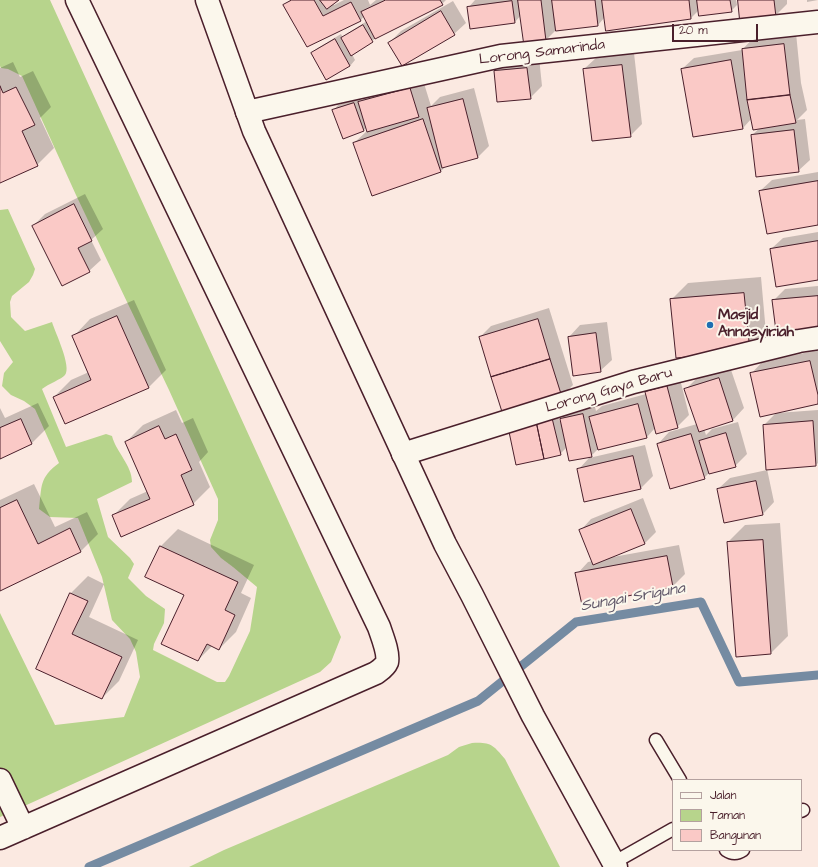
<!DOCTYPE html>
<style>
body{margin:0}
#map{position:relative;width:818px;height:867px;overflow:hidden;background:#fbe9e1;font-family:"Architects Daughter",sans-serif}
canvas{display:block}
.legend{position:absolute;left:672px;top:779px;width:130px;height:72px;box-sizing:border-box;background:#fbf7ec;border:1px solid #b4a19f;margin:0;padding:5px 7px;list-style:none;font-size:12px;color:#4a1f2b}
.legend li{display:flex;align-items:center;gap:8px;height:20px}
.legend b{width:20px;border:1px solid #b4a19f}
.scale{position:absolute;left:672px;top:24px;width:86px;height:18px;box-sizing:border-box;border:2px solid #4a1f2b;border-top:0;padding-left:5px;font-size:12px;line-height:14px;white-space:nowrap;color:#4a1f2b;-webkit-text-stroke:3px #fbf7ec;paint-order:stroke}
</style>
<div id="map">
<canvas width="818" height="867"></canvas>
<ul class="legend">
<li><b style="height:5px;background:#fbf7ec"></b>Jalan</li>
<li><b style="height:11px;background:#b7d48c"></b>Taman</li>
<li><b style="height:11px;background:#fac9c6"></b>Bangunan</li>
</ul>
<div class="scale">20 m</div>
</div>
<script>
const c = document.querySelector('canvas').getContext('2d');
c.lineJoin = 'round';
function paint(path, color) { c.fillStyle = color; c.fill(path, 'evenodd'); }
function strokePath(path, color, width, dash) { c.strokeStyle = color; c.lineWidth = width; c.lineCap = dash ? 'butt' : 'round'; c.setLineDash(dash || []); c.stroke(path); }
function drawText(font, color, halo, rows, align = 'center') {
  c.font = font + ' "Architects Daughter",sans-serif'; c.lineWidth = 4; c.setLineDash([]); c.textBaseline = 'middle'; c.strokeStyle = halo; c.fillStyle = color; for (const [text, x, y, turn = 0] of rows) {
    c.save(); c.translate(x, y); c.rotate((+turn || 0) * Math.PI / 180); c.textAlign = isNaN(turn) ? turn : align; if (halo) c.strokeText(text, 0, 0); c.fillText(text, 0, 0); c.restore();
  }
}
const green = new Path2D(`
 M 0,0 L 50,0 L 341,637 L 331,662 L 320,672 L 0,817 L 0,613 L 55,725 L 124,717 L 140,677 L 136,652 L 130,639 L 112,620 L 102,577 L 78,518 L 50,517 L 39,509 C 42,486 39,478 59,463 L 35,409 L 24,401 L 11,395 L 2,386 L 4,373 L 13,362 L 0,341 L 0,210 L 8,209 L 35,269 L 33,275 L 29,282 L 12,296 L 10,302 L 11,317 L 25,331 L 52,322 C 55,332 72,367 65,375 C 62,379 48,384 42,389 L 66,447 L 106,434 L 112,436 C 116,452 132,465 132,482 L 97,499 L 108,537 L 130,558 L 134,564 L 128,578 L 146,596 L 165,609 L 164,623 L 154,644 L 153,650 L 217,682 L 225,682 L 229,676 L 250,631 L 257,587 L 233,567 L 221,558 L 211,547 L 210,540 L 218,520 L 218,499 L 169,390 L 76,195 L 22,76 L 8,69 L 1,68 L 0,66 Z
 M 472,743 C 491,742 493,745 505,759 L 560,867 L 189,867 L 224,850 L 448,755 L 459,747 Z`);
const shadow = new Path2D(`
 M 290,0 L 337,0 L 333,3 L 334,5 L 344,0 L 368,0 L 370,5 L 376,0 L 446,0 L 442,4 L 376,38 L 352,54 L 355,60 L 350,66 L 312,53 L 318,48 L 341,34 L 343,38 L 348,33 L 367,21 L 364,16 L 361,20 L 307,46 L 285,5 Z
 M 475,0 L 736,0 L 737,5 L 731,11 L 699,10 L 691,18 L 605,17 L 598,25 L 556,30 L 546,40 L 521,15 L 515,22 L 468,8 Z
 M 739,0 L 787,0 L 787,4 L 775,16 Z
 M 807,0 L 818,0 L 807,2 Z
 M 453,1 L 466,23 L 454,34 L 389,43 L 401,31 Z
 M 796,33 L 801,83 L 807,110 L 797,120 L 805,119 L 810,160 L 798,171 L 752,135 L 760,128 L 752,118 L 743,128 L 682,69 L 694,58 L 742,50 L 754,37 Z
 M 634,53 L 642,124 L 630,136 L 584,69 L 596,58 Z
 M 539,57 L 542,86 L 530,98 L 495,72 L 507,60 Z
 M 13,62 L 20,77 L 33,71 L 51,107 L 40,118 L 54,148 L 37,165 L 0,182 L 0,68 Z
 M 422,77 L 431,106 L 440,97 L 474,88 L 489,146 L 478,157 L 447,165 L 441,171 L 354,143 L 368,130 L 367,127 L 364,130 L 333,111 L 338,105 L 359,98 L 361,101 L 371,91 Z
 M 818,172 L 818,224 L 760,191 L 772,180 Z
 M 85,194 L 103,229 L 91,240 L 101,260 L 89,271 L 33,226 L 45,214 Z
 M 818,232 L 818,279 L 771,249 L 783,238 Z
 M 761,277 L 766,333 L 749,350 L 671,300 L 688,283 Z
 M 818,286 L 818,334 L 773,301 L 785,289 Z
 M 134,300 L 166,370 L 149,387 L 66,423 L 54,397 L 71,380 L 89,372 L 74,336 L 90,319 Z
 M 549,308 L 573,385 L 562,396 L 480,337 L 491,326 Z
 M 607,322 L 612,360 L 600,371 L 569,337 L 580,325 Z
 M 818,350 L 818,403 L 751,374 L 762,362 Z
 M 730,367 L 744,408 L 733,420 L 704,429 L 706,435 L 712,429 L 738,422 L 747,454 L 735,466 L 709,473 L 704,478 L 658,444 L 669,432 L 697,424 L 686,389 L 697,378 Z
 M 679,375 L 689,415 L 677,427 L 655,428 L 647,437 L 598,449 L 591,456 L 567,447 L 560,454 L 509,428 L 558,413 L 559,421 L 572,408 L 594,403 L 596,411 L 602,406 L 646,394 L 646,392 L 657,380 Z
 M 38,403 L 49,426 L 32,443 L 0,458 L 0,408 L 5,418 Z
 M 176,410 L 182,423 L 193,418 L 208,452 L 199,462 L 210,487 L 193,504 L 113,516 L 130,499 L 148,491 L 126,442 L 143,425 Z
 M 818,410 L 818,463 L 816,465 L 767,469 L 774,502 L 763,514 L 718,489 L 730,478 L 767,470 L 764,425 L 777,412 L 777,413 Z
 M 645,445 L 653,476 L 641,488 L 585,501 L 578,470 L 589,458 Z
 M 34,484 L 55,527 L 87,512 L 98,534 L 81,551 L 0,590 L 0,500 Z
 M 643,498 L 656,532 L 645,543 L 613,556 L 613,557 L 679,545 L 685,574 L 673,586 L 583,603 L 577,574 L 588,562 L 593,561 L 580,531 L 591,519 Z
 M 780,523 L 788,636 L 771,653 L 737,656 L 728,542 L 745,525 Z
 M 178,529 L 254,565 L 241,593 L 251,598 L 236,632 L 219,649 L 212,646 L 198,660 L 185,595 L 147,576 L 161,546 Z
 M 88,576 L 104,584 L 89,617 L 138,640 L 119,681 L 102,698 L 37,668 L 71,593 Z`);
const stream = new Path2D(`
 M 89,867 L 478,701 L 576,622 L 701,602 L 739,682 L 818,675`);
const building = new Path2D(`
 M 292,0 L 314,0 L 323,16 L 351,2 L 361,21 L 307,47 L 283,5 Z
 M 320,0 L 339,0 L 327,9 Z
 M 386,0 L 440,0 L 443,5 L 375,39 L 361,12 Z
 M 518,0 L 541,0 L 546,41 L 524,43 Z
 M 552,0 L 595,0 L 598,26 L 556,31 Z
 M 602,0 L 689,0 L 691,19 L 606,31 Z
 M 697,0 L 730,0 L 732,12 L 699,16 Z
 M 738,0 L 774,0 L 776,17 L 740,20 Z
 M 512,1 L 515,23 L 470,29 L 467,7 Z
 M 441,11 L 455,35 L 402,66 L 388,43 Z
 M 363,25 L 373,42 L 351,56 L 341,38 Z
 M 335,39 L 350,66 L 326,80 L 311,53 Z
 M 784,44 L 790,95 L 747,100 L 742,49 Z
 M 731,60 L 743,129 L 693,137 L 681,69 Z
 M 622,65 L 631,137 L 592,141 L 583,69 Z
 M 527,68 L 531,99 L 497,102 L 494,71 Z
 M 0,86 L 3,93 L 16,87 L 35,125 L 22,131 L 38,166 L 0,183 Z
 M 410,88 L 419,117 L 367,132 L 358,102 Z
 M 790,95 L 796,123 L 753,130 L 747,100 Z
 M 463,99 L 478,158 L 442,168 L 427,108 Z
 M 354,103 L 364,131 L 343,139 L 332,110 Z
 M 423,119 L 441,172 L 372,196 L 353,143 Z
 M 794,130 L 799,172 L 756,177 L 751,135 Z
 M 818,181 L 818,225 L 767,234 L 759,191 Z
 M 74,204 L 92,241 L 78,248 L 90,272 L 62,286 L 32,226 Z
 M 818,241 L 818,280 L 776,287 L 770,249 Z
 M 744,293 L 750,351 L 676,358 L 670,299 Z
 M 818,296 L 818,335 L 777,339 L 772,300 Z
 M 117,316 L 149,388 L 65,424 L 53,397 L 91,380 L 72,336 Z
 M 538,319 L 550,359 L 491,377 L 479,337 Z
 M 596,333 L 601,372 L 573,376 L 568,337 Z
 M 550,359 L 562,397 L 503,415 L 491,377 Z
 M 810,361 L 818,395 L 818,404 L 760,417 L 750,373 Z
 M 719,378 L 733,421 L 699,432 L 684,389 Z
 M 667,386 L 678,428 L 656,434 L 645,392 Z
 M 638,404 L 647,438 L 598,450 L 589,417 Z
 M 583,414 L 592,457 L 569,461 L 560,419 Z
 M 552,418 L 561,455 L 544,459 L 536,421 Z
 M 21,419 L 32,444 L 0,459 L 0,428 Z
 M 536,421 L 544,459 L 516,465 L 508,427 Z
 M 813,421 L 816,466 L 766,470 L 763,425 Z
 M 159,426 L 165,439 L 176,434 L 192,470 L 181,475 L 194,505 L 121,537 L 112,515 L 150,499 L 125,442 Z
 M 726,433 L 736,467 L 709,474 L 699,441 Z
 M 691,434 L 705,479 L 670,489 L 657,444 Z
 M 633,456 L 641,489 L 584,502 L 577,469 Z
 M 756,481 L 763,515 L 724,523 L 717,489 Z
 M 17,500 L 38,544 L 70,528 L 81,552 L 0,591 L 0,508 Z
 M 631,509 L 645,544 L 593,565 L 579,530 Z
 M 763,540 L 771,654 L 736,657 L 727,542 Z
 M 160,546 L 238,582 L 225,610 L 235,615 L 219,650 L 207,644 L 198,661 L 161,644 L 184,595 L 145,577 Z
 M 667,556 L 673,587 L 582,605 L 575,573 Z
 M 70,593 L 88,601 L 72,634 L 122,657 L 102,699 L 36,669 Z`);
const service = new Path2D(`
 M 656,740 L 680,780
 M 801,811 L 803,810
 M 726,850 C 732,854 737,854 743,850
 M 613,863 L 673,829`);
const minor = new Path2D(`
 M 247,112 L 501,56 L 818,22
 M 403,454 L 633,382 L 799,341 L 818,338
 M 0,780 L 23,828
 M 0,838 L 376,673 C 380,670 385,667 387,662 C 389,653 382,636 379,627 L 77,0`);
const secondary = new Path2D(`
 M 207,0 L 254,131 L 445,544 L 472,595 L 533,716 L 616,867`);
const markers = [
 [710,325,4,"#1f6fb2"]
];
const streetNames = [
 ["Lorong Samarinda",542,53,-7],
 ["Lorong Gaya Baru",609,391,-16]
];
const poiNames = [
 ["Masjid",718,316],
 ["Annasyiriah",718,333]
];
const waterNames = [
 ["Sungai Sriguna",633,598,-10]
];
paint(green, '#b7d48c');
paint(shadow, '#0003');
strokePath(stream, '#758ba2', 9);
paint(building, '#fac9c6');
strokePath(building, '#4a1f2b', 1);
strokePath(service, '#4a1f2b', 15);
strokePath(minor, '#4a1f2b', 25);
strokePath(secondary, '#4a1f2b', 25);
strokePath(service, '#fbf7ec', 12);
strokePath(minor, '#fbf7ec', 22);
strokePath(secondary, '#fbf7ec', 22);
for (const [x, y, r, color] of markers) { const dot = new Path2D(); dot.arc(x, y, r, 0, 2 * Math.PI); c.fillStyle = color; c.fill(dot); strokePath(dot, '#fbf7ec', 1.5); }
drawText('15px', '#4a1f2b', '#fbf7ec', streetNames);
drawText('bold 15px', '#4a1f2b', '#fbf7ec', poiNames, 'left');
drawText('italic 16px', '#5f5567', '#fbf7ec', waterNames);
</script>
